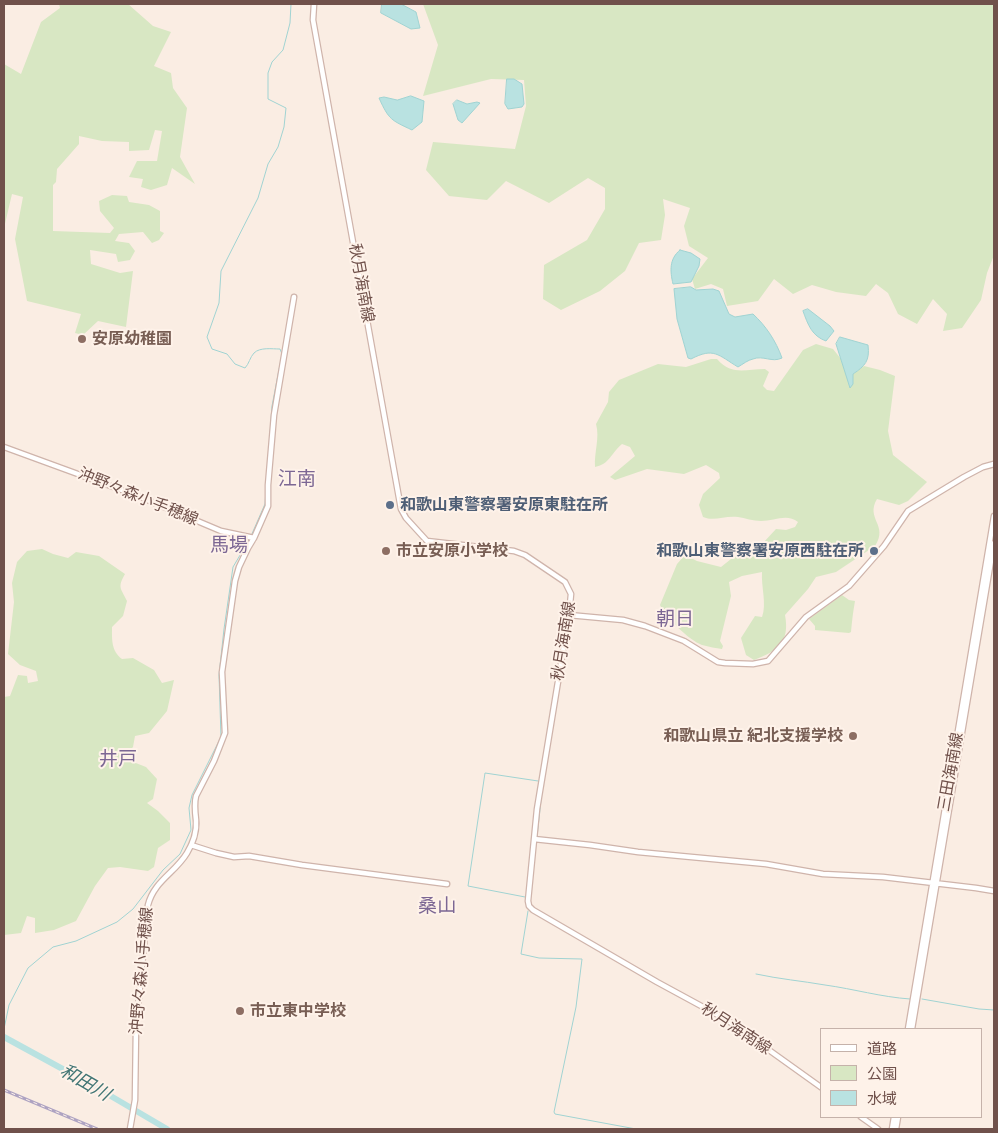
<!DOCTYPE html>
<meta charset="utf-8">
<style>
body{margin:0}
#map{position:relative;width:998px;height:1133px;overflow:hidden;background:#faede3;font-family:"IBM Plex Sans","Noto Sans JP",sans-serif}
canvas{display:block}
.frame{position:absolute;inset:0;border:5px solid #70514b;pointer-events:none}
.legend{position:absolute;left:820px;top:1028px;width:162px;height:90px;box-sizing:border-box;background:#fef2e9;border:1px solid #c5b2aa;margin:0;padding:6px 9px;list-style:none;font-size:15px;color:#70514b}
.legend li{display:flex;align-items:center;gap:10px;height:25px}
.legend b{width:25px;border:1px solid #c5b2aa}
</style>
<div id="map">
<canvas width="998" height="1133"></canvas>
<div class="frame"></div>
<ul class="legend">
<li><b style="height:6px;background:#fff"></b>道路</li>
<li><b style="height:14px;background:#d8e7c3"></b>公園</li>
<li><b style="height:14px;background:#b9e2e1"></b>水域</li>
</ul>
</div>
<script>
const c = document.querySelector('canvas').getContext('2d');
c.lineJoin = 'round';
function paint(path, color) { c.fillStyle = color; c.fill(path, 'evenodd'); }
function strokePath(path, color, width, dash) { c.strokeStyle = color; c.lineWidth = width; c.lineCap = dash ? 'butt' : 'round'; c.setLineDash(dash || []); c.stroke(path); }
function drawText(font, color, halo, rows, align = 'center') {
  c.font = font + ' "IBM Plex Sans","Noto Sans JP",sans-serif'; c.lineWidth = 4; c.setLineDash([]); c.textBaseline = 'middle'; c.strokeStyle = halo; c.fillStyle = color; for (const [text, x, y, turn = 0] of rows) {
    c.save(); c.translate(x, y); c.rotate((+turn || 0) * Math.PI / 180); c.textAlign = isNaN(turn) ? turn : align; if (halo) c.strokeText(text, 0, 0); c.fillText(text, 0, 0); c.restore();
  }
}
const green = new Path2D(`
 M 59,4 L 128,4 L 153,26 L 171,32 L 154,66 L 171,73 L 173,88 L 187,108 L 180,157 L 195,184 L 172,168 L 167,185 L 151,190 L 141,187 L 143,179 L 129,177 L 137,161 L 157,161 L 162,131 L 155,130 L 149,150 L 129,151 L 129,142 L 102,141 L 79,136 L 79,144 L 57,169 L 56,182 L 53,185 L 53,231 L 110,233 L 114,228 L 100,211 L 99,201 L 112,195 L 127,196 L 129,202 L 149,205 L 160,211 L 160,231 L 164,233 L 159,240 L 152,243 L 143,232 L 119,234 L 115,241 L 129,243 L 135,251 L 130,260 L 118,262 L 116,254 L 90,250 L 91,264 L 120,273 L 133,271 L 126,327 L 98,321 L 83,335 L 75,333 L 81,314 L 27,301 L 15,239 L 23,197 L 12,194 L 4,228 L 4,64 L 21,74 L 41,22 L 60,8 Z
 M 423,4 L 994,4 L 994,255 L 987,273 L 981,300 L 962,328 L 943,331 L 947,314 L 933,299 L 917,324 L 898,314 L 888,293 L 876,284 L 866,296 L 836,292 L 812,285 L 793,294 L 774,279 L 758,301 L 727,306 L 723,289 L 711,284 L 695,289 L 692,279 L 708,258 L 689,246 L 684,226 L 690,208 L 663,199 L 665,215 L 661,240 L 639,243 L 625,271 L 600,291 L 561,310 L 543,299 L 544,265 L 587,240 L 605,209 L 605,188 L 588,178 L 549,203 L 506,181 L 487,200 L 449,196 L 426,170 L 433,142 L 515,149 L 526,106 L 524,80 L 491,79 L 423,96 L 438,45 Z
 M 816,344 L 833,349 L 841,359 L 853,384 L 853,374 L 864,366 L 880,370 L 895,376 L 888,431 L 893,455 L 927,482 L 908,501 L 899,505 L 877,499 C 865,519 889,525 875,546 L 836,572 L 816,577 L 808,589 L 785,615 C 790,642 778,651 754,660 L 746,655 L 741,638 L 755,616 L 762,617 C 767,604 761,587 762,572 L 742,576 L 729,582 L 731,596 L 720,641 L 723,646 L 722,649 C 716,648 709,647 702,645 C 689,640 666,618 660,605 L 677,564 L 685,555 L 697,561 L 721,567 L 736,555 L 754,549 L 763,543 L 776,529 L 786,530 L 795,527 L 798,522 C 787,513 774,521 761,521 C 753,521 745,518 738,517 C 725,515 715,522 703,517 L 699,505 L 703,494 L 720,478 L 719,473 L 706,465 L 684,474 L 647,469 L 615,480 L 610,477 L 635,456 L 630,447 L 622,444 C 611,453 610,464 595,467 C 594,452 600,438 596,424 L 608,402 L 609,392 L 619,380 L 658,364 L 686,367 L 711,359 L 717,359 C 732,376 745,369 765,369 L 769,372 L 763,386 L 767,390 L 774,391 L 803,350 Z
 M 42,549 L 53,554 L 68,558 L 76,552 L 99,556 L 125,574 C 117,588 121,588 127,601 L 123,616 L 112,627 C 112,639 111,651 122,659 L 133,658 L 154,670 L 162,683 L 174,680 L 167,711 L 149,733 L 135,736 L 133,747 L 123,758 L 146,767 L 157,779 L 153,799 L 147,803 L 158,811 L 170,823 L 170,840 L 158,848 L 154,867 L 148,871 L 120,867 L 108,868 L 95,886 L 76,921 L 54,930 L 35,933 L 35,918 L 27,916 L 21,933 L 4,935 L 4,697 L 10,696 L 18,675 L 27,676 L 28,683 L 38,681 L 36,671 L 20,665 L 8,654 L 14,602 L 12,583 L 17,562 L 27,551 Z
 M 842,595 L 849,600 L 855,601 C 853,612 852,621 851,632 L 849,633 L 815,630 L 815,626 L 809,619 Z`);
const water = new Path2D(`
 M 382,4 L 401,4 L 416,12 L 420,28 L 411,29 L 381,13 Z
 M 507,79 L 514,79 L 522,84 L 524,104 L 522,107 L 508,109 L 505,104 Z
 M 411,96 L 424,101 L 422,122 L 412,130 C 391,120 389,120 379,98 L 384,97 L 397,100 Z
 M 457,100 L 467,104 L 477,102 L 480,103 L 462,123 L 458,120 L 453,104 Z
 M 680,250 L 691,253 L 700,259 L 699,266 L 691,282 L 673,284 C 670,271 669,259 680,250 Z
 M 691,287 L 696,290 L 713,289 L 719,291 L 729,314 L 735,317 L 753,314 C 766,326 776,341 782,358 C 772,363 763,355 753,359 C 748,360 743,364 738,367 C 718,355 714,347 691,359 L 688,358 L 677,319 L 674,289 Z
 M 808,309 L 830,326 L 834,331 L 826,341 C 812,336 808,325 803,311 Z
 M 840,337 L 868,345 C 870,361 865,366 853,374 L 853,384 L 850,388 L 836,344 Z`);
const stream = new Path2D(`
 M 251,536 L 265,504 L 272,406 L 282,354 L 280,349 C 272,349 260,347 254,353 C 250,357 249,364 245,368 L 235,364 L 227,354 L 212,349 L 207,337 L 219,303 L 221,271 L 258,198 L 268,164 L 278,147 L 284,127 L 286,108 L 268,99 L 268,73 L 272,62 L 283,50 L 290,23 L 291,4
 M 569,629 L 571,619
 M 547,760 L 555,714
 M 537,837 L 542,791
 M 534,859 L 536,841
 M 525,897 L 468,886 L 485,773 L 538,781
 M 528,911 L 521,954 L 539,958 L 582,959 L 576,1007 L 554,1112 L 555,1114 L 636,1129
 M 756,974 C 779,979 802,981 825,985 C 854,989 881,997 910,999
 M 922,999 L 979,1009 L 994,1010
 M 4,1029 L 9,1005 L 28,968 L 53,947 L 76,941 L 117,922 L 133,909 L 163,870 L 180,854 L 191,830 L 189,808 L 192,795 L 221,737 L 219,675 L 224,629 L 233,567 L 249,540`);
const river = new Path2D(`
 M 4,1037 L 92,1085 L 167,1129`);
const secondary = new Path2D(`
 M 314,4 L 313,20 L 401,509 L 406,518 L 427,541 L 514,551 L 525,555 L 565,582 L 571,594 L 569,615 L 537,809 L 528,901 L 529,906 L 533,910 L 657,982 L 727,1020 L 822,1088
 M 4,447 L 138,496 L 221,531 L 254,538
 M 569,615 L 623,620 L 645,626 L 684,641 L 718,662 L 725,663 L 753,664 L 768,661 L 806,617 L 849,586 L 884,546 L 908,511 L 964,477 L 983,467 L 994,464
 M 534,839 L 590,845 L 638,852 L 766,864 L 823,874 L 883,877 L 976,888 L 994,891
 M 191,845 L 216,853 L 234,857 L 249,856 L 302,865 L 447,884
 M 908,1029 L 994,516
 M 912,1029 L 994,543
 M 861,1117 L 878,1129
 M 130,1129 L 135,1100 L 136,1027 L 148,905 C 154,881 175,873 187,853 C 193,843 197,831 196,820 C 195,812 194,804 196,796 L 214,761 L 225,733 L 222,672 L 235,581 L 239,567 L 248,548 L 254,538 L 268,506 L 268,485 L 274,415 L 294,297
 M 892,1129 L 894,1117
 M 896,1129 L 898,1117`);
const rail = new Path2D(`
 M 4,1090 L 97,1129`);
const markers = [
 [82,339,5,"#8d6e63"],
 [390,505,5,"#5c6f8a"],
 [386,551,5,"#8d6e63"],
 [874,551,5,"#5c6f8a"],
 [853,736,5,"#8d6e63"],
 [240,1011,5,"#8d6e63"]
];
const streetNames = [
 ["秋月海南線",361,283,80],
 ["沖野々森小手穂線",138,497,22],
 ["秋月海南線",564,641,-81],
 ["三田海南線",951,772,-80],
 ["沖野々森小手穂線",142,971,-85],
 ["秋月海南線",736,1029,33]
];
const educationNames = [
 ["安原幼稚園",92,339],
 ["市立安原小学校",396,551],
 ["和歌山県立 紀北支援学校",843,736,"right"],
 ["市立東中学校",250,1011]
];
const serviceNames = [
 ["和歌山東警察署安原東駐在所",400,505],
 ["和歌山東警察署安原西駐在所",864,551,"right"]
];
const waterNames = [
 ["和田川",85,1083,30]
];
const quarterNames = [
 ["江南",297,480],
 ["馬場",229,546],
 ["朝日",675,620],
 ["井戸",118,760],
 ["桑山",437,907]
];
paint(green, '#d8e7c3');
paint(water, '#b9e2e1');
strokePath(water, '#a0d3d2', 1);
strokePath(stream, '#a0d3d2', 1);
strokePath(river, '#b9e2e1', 6);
strokePath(secondary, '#cfb4ab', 7);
strokePath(secondary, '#fff', 4.5);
strokePath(rail, '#aea3c2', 3);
strokePath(rail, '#fef2e9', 1, [4]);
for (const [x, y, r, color] of markers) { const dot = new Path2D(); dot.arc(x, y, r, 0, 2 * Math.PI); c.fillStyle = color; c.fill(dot); strokePath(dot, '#fef2e9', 2); }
drawText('16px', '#70514b', '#fef2e9', streetNames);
drawText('bold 16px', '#785e54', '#fef2e9', educationNames, 'left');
drawText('bold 16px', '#4e5e75', '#fef2e9', serviceNames, 'left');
drawText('italic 18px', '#407574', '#fef2e9', waterNames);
drawText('19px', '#7c6794', '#fef2e9', quarterNames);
</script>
